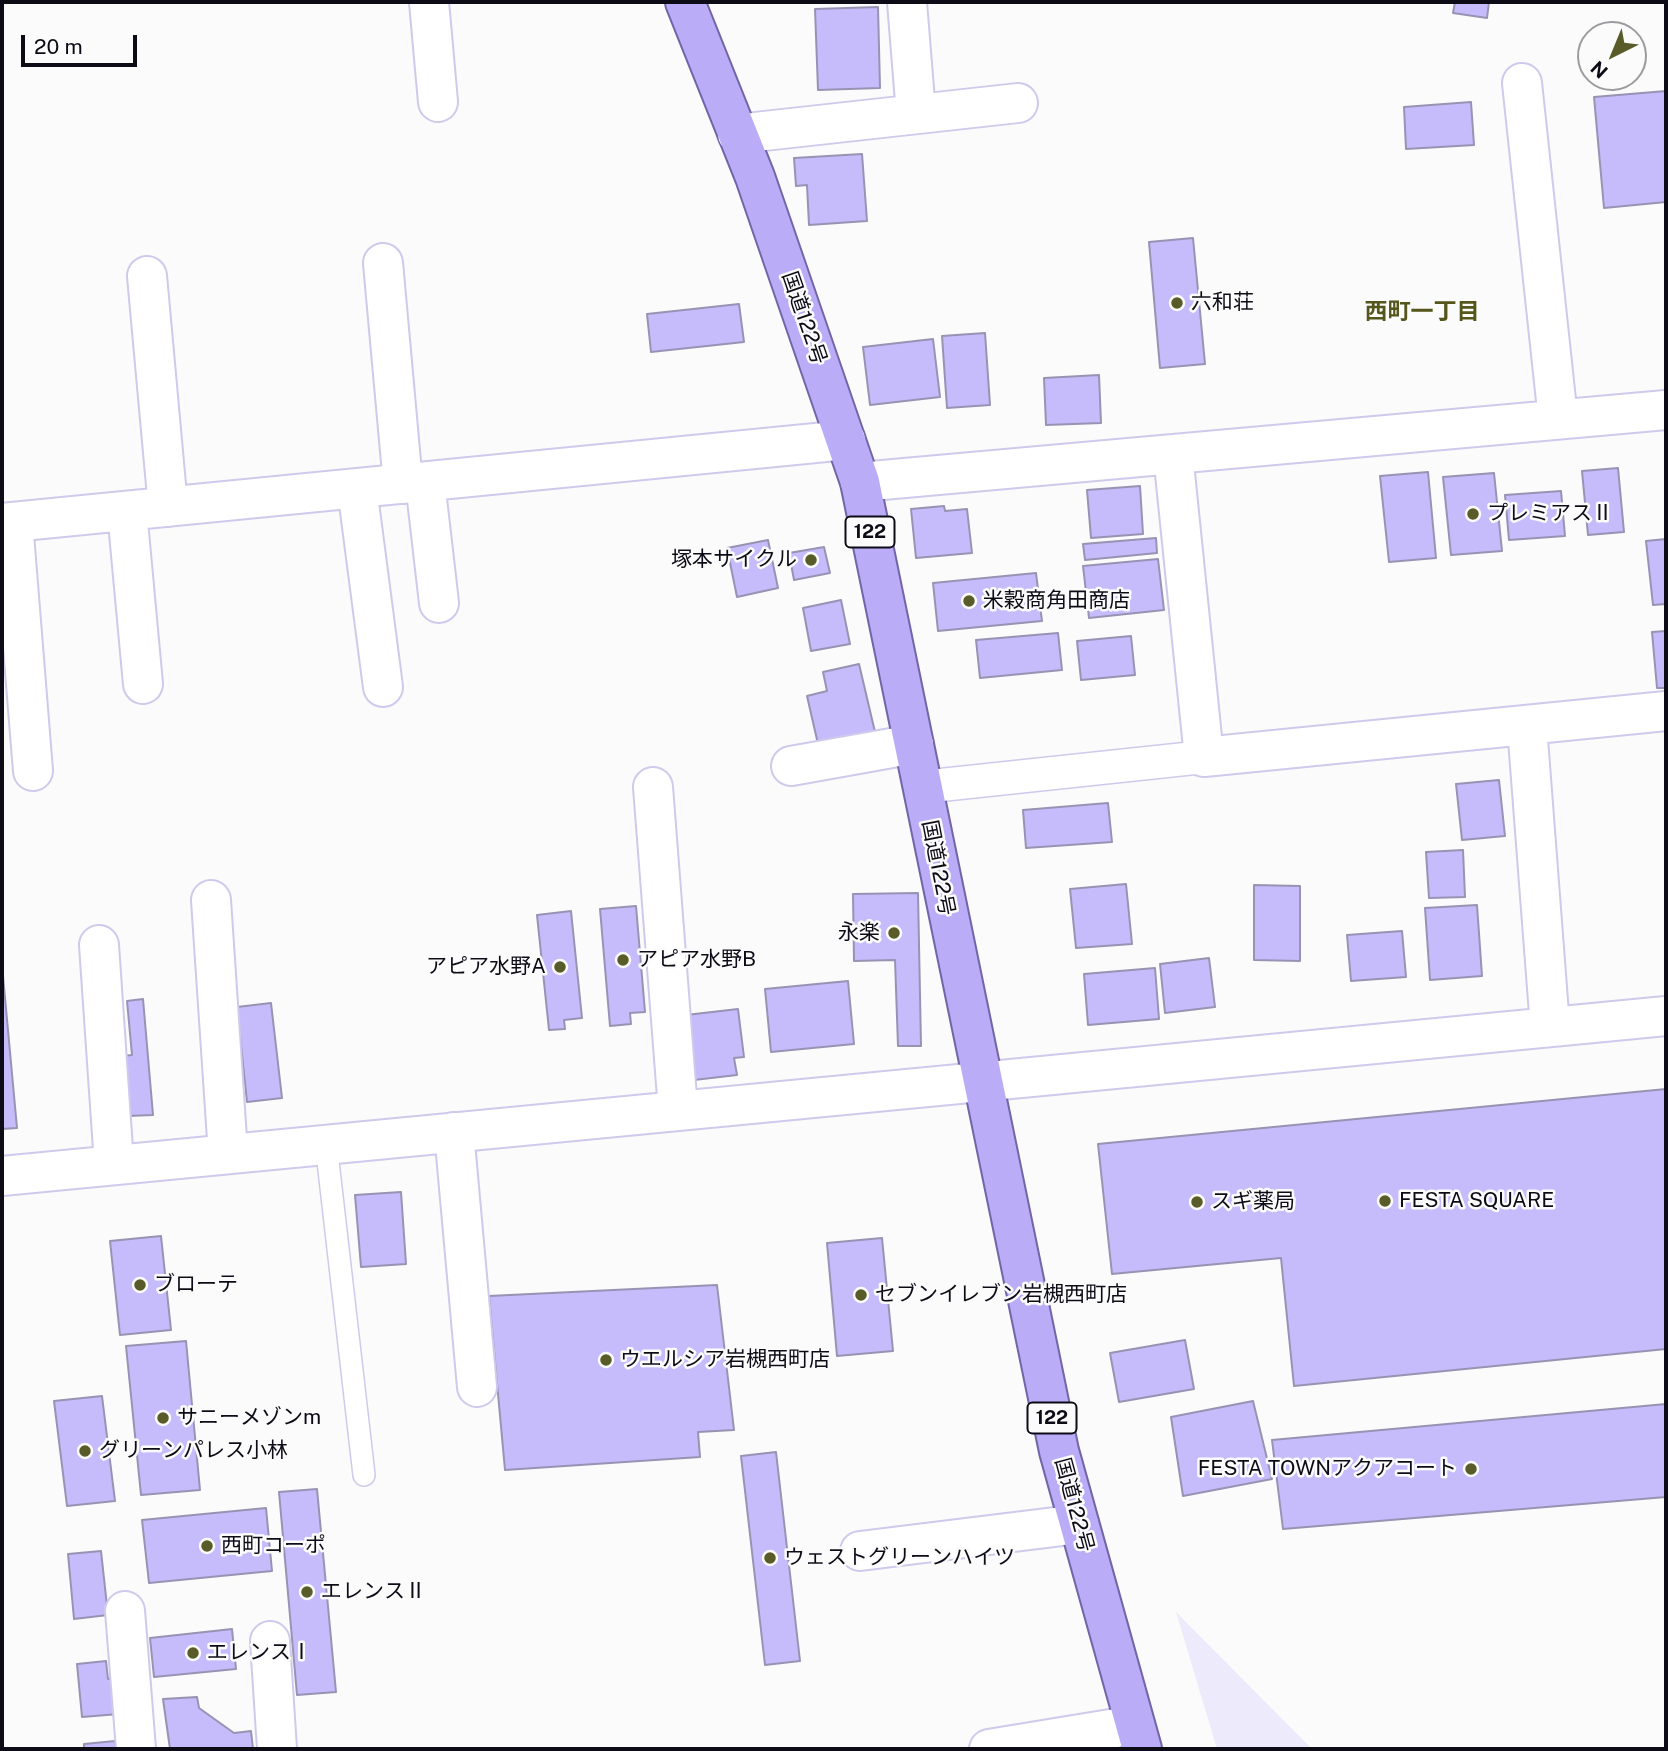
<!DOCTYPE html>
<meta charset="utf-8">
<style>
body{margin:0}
#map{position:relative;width:1668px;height:1751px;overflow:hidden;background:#fbfbfb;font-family:"Public Sans",sans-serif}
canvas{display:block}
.frame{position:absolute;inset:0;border:4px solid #0d0b16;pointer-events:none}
.north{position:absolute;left:1577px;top:21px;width:70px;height:70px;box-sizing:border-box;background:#fbfbfb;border:2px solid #9c9b9f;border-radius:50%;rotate:223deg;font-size:19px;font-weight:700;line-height:28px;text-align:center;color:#0d0b16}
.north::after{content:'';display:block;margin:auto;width:24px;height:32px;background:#595c29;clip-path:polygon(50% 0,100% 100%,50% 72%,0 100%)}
.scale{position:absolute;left:21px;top:35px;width:116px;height:32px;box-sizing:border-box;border:4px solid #0d0b16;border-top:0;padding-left:9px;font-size:21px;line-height:24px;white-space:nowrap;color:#0d0b16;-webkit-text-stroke:5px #fbfbfb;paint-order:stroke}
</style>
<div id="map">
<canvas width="1668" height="1751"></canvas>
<div class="frame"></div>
<div class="north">N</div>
<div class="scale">20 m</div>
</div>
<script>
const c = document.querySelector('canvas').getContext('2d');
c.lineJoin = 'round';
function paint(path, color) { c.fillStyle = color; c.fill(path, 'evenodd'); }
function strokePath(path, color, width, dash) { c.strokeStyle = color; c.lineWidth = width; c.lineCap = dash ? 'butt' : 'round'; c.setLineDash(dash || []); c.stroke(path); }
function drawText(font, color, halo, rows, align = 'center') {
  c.font = font + ' "Public Sans","Noto Sans JP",sans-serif'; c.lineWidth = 5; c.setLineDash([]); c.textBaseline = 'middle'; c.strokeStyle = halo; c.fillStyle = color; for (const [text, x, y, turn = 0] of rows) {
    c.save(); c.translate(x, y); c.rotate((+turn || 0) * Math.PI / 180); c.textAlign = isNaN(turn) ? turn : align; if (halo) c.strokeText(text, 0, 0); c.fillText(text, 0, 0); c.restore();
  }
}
const green = new Path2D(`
 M 1176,1612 L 1312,1749 L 1217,1749 Z`);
const building = new Path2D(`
 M 1455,2 L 1489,2 L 1487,18 L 1453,13 Z
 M 878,7 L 880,88 L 818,90 L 815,9 Z
 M 1666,91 L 1666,202 L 1604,208 L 1594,97 Z
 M 1471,102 L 1474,145 L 1406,149 L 1404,107 Z
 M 862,154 L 867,221 L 809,225 L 807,185 L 796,186 L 794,158 Z
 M 1193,238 L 1205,364 L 1160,368 L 1149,242 Z
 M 739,304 L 744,342 L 651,352 L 647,314 Z
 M 985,333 L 990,405 L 947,408 L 942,336 Z
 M 933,339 L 940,397 L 870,405 L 863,347 Z
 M 1099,375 L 1101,423 L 1046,425 L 1044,378 Z
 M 1618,468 L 1624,532 L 1588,535 L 1582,471 Z
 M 1428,472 L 1436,558 L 1389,562 L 1380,476 Z
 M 1494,473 L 1502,551 L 1451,555 L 1443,477 Z
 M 1140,486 L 1143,534 L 1091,538 L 1087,490 Z
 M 1561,491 L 1565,536 L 1509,540 L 1505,495 Z
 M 944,506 L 945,511 L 967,509 L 972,553 L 916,558 L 911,509 Z
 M 1156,538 L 1157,553 L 1085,560 L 1083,544 Z
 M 1666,539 L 1666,604 L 1653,605 L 1646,541 Z
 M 768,540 L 778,588 L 737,597 L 727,548 Z
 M 824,547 L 830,573 L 794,580 L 789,553 Z
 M 1158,559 L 1164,610 L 1089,618 L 1083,566 Z
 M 1036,573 L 1042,621 L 938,631 L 933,583 Z
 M 841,600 L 850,644 L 811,651 L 803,608 Z
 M 1666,631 L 1666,688 L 1657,688 L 1652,632 Z
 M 1058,633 L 1062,670 L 980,678 L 976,640 Z
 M 1131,636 L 1135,675 L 1081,680 L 1077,641 Z
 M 859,664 L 875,732 L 818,744 L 807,696 L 827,691 L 823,672 Z
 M 1499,780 L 1505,836 L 1462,840 L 1456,784 Z
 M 1108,803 L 1112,842 L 1026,848 L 1023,810 Z
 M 1463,850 L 1465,897 L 1429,898 L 1426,852 Z
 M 1126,884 L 1132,944 L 1076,948 L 1070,889 Z
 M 1254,885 L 1300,886 L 1300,961 L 1254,960 Z
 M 918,893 L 921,1046 L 898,1046 L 895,960 L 854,961 L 853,894 Z
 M 1477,905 L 1482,976 L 1430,980 L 1425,908 Z
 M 636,906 L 645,1012 L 630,1013 L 631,1024 L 610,1026 L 600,909 Z
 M 571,911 L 582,1018 L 564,1020 L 565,1029 L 549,1030 L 537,915 Z
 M 1402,931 L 1406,977 L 1351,981 L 1347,935 Z
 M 1209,958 L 1215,1007 L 1165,1013 L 1160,964 Z
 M 2,965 L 17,1128 L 2,1129 Z
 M 1155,968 L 1159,1019 L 1088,1025 L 1084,974 Z
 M 848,981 L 854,1044 L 771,1052 L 765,989 Z
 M 143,999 L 153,1115 L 128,1116 L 123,1056 L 132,1055 L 127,1001 Z
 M 271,1003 L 282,1098 L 247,1102 L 237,1007 Z
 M 738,1009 L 744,1057 L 734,1058 L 737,1075 L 694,1080 L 686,1015 Z
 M 1666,1089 L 1666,1349 L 1294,1386 L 1281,1258 L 1112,1274 L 1098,1144 Z
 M 401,1192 L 406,1264 L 361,1267 L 355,1195 Z
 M 161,1236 L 171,1330 L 120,1335 L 110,1241 Z
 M 882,1238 L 893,1351 L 837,1356 L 827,1243 Z
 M 717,1285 L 734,1430 L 698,1432 L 700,1457 L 505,1470 L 489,1296 Z
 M 1185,1340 L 1194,1389 L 1119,1402 L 1110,1353 Z
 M 186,1341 L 200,1490 L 141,1495 L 126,1346 Z
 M 102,1396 L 115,1501 L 67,1506 L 54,1401 Z
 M 1253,1401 L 1272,1479 L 1183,1496 L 1171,1417 Z
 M 1666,1404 L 1666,1497 L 1283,1529 L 1272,1440 Z
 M 776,1452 L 800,1661 L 765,1665 L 741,1456 Z
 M 317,1489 L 336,1692 L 297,1695 L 279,1492 Z
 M 266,1508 L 272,1571 L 149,1583 L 142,1520 Z
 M 101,1551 L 108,1615 L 74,1619 L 68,1554 Z
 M 232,1629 L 236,1669 L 154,1677 L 150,1638 Z
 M 106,1661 L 108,1679 L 116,1678 L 119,1714 L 82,1717 L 77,1664 Z
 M 197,1697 L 199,1708 L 234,1733 L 251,1731 L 253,1749 L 170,1749 L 163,1699 Z
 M 115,1741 L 116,1749 L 84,1749 L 84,1744 Z`);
const service = new Path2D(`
 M 326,1144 L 364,1475`);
const pedestrian = new Path2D(`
 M 922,787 L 1204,757`);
const minor = new Path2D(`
 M 429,2 L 438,102
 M 907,2 L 916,114
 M 1522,83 L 1558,419
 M 737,134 L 1018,103
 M 383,263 L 403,484
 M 147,276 L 168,507
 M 1173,454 L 1204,757 L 1666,711
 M 425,482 L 439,603
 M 860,482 L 1666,410
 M 357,488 L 383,687
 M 127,511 L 143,684
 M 13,522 L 33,771
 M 2,523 L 846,440
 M 1527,726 L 1550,1027
 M 791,766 L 914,744
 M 653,787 L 678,1110
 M 211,900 L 228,1154
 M 99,945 L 114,1164
 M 454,1132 L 477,1387
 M 860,1551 L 1079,1524
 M 125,1611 L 136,1749
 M 270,1641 L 277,1749
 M 989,1749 L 1135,1725`);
const tertiary = new Path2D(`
 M 2,1176 L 1666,1016`);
const trunk = new Path2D(`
 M 685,2 L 755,177 L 860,482 L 1059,1451 L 1142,1749`);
const markers = [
 [1177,303,7,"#595c29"],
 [1473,514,7,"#595c29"],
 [811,560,7,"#595c29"],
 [969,601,7,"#595c29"],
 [894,933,7,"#595c29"],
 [623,960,7,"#595c29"],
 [560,967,7,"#595c29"],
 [1385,1201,7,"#595c29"],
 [1197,1202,7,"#595c29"],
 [140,1285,7,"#595c29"],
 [861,1295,7,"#595c29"],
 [606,1360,7,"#595c29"],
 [163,1418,7,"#595c29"],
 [85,1451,7,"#595c29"],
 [1471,1469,7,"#595c29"],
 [207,1546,7,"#595c29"],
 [770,1558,7,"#595c29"],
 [307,1592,7,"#595c29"],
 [193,1653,7,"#595c29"]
];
const shields = [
 [870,532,49],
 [1052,1418,49]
];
const shieldNames = [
 ["122",870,532],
 ["122",1052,1418]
];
const poiNames = [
 ["六和荘",1191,303],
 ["プレミアスⅡ",1487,514],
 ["塚本サイクル",797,560,"right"],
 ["米穀商角田商店",983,601],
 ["永楽",880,933,"right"],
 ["アピア水野B",637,960],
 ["アピア水野A",546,967,"right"],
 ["FESTA SQUARE",1399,1201],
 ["スギ薬局",1211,1202],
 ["ブローテ",154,1285],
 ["セブンイレブン岩槻西町店",875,1295],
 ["ウエルシア岩槻西町店",620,1360],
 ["サニーメゾンm",177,1418],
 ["グリーンパレス小林",99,1451],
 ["FESTA TOWNアクアコート",1457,1469,"right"],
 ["西町コーポ",221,1546],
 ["ウェストグリーンハイツ",784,1558],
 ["エレンスⅡ",321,1592],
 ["エレンスⅠ",207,1653]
];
const streetNames = [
 ["国道122号",804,318,71],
 ["国道122号",938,868,79],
 ["国道122号",1074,1505,75]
];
const neighbourhoodNames = [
 ["西町一丁目",1422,312]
];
paint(green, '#eceafb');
paint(building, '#c6bcfc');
strokePath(building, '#9793b3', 2);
strokePath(service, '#cecaec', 24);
strokePath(pedestrian, '#cecaec', 35);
strokePath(minor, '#cecaec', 42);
strokePath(tertiary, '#cecaec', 42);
strokePath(trunk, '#7266a7', 42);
strokePath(service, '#fff', 21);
strokePath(pedestrian, '#fff', 32);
strokePath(minor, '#fff', 38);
strokePath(tertiary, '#fff', 38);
strokePath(trunk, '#baacf7', 38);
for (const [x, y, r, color] of markers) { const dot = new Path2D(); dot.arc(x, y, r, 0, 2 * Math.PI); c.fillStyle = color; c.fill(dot); strokePath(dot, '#fbfbfb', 2.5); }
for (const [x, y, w] of shields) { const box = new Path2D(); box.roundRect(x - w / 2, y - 15.5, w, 31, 5); c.fillStyle = '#fbfbfb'; c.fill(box); strokePath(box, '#0d0b16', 2); }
drawText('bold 19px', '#0d0b16', null, shieldNames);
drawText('21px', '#0d0b16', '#fbfbfb', poiNames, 'left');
drawText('21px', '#0d0b16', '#fbfbfb', streetNames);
drawText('bold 23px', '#54561b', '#fbfbfb', neighbourhoodNames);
</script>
